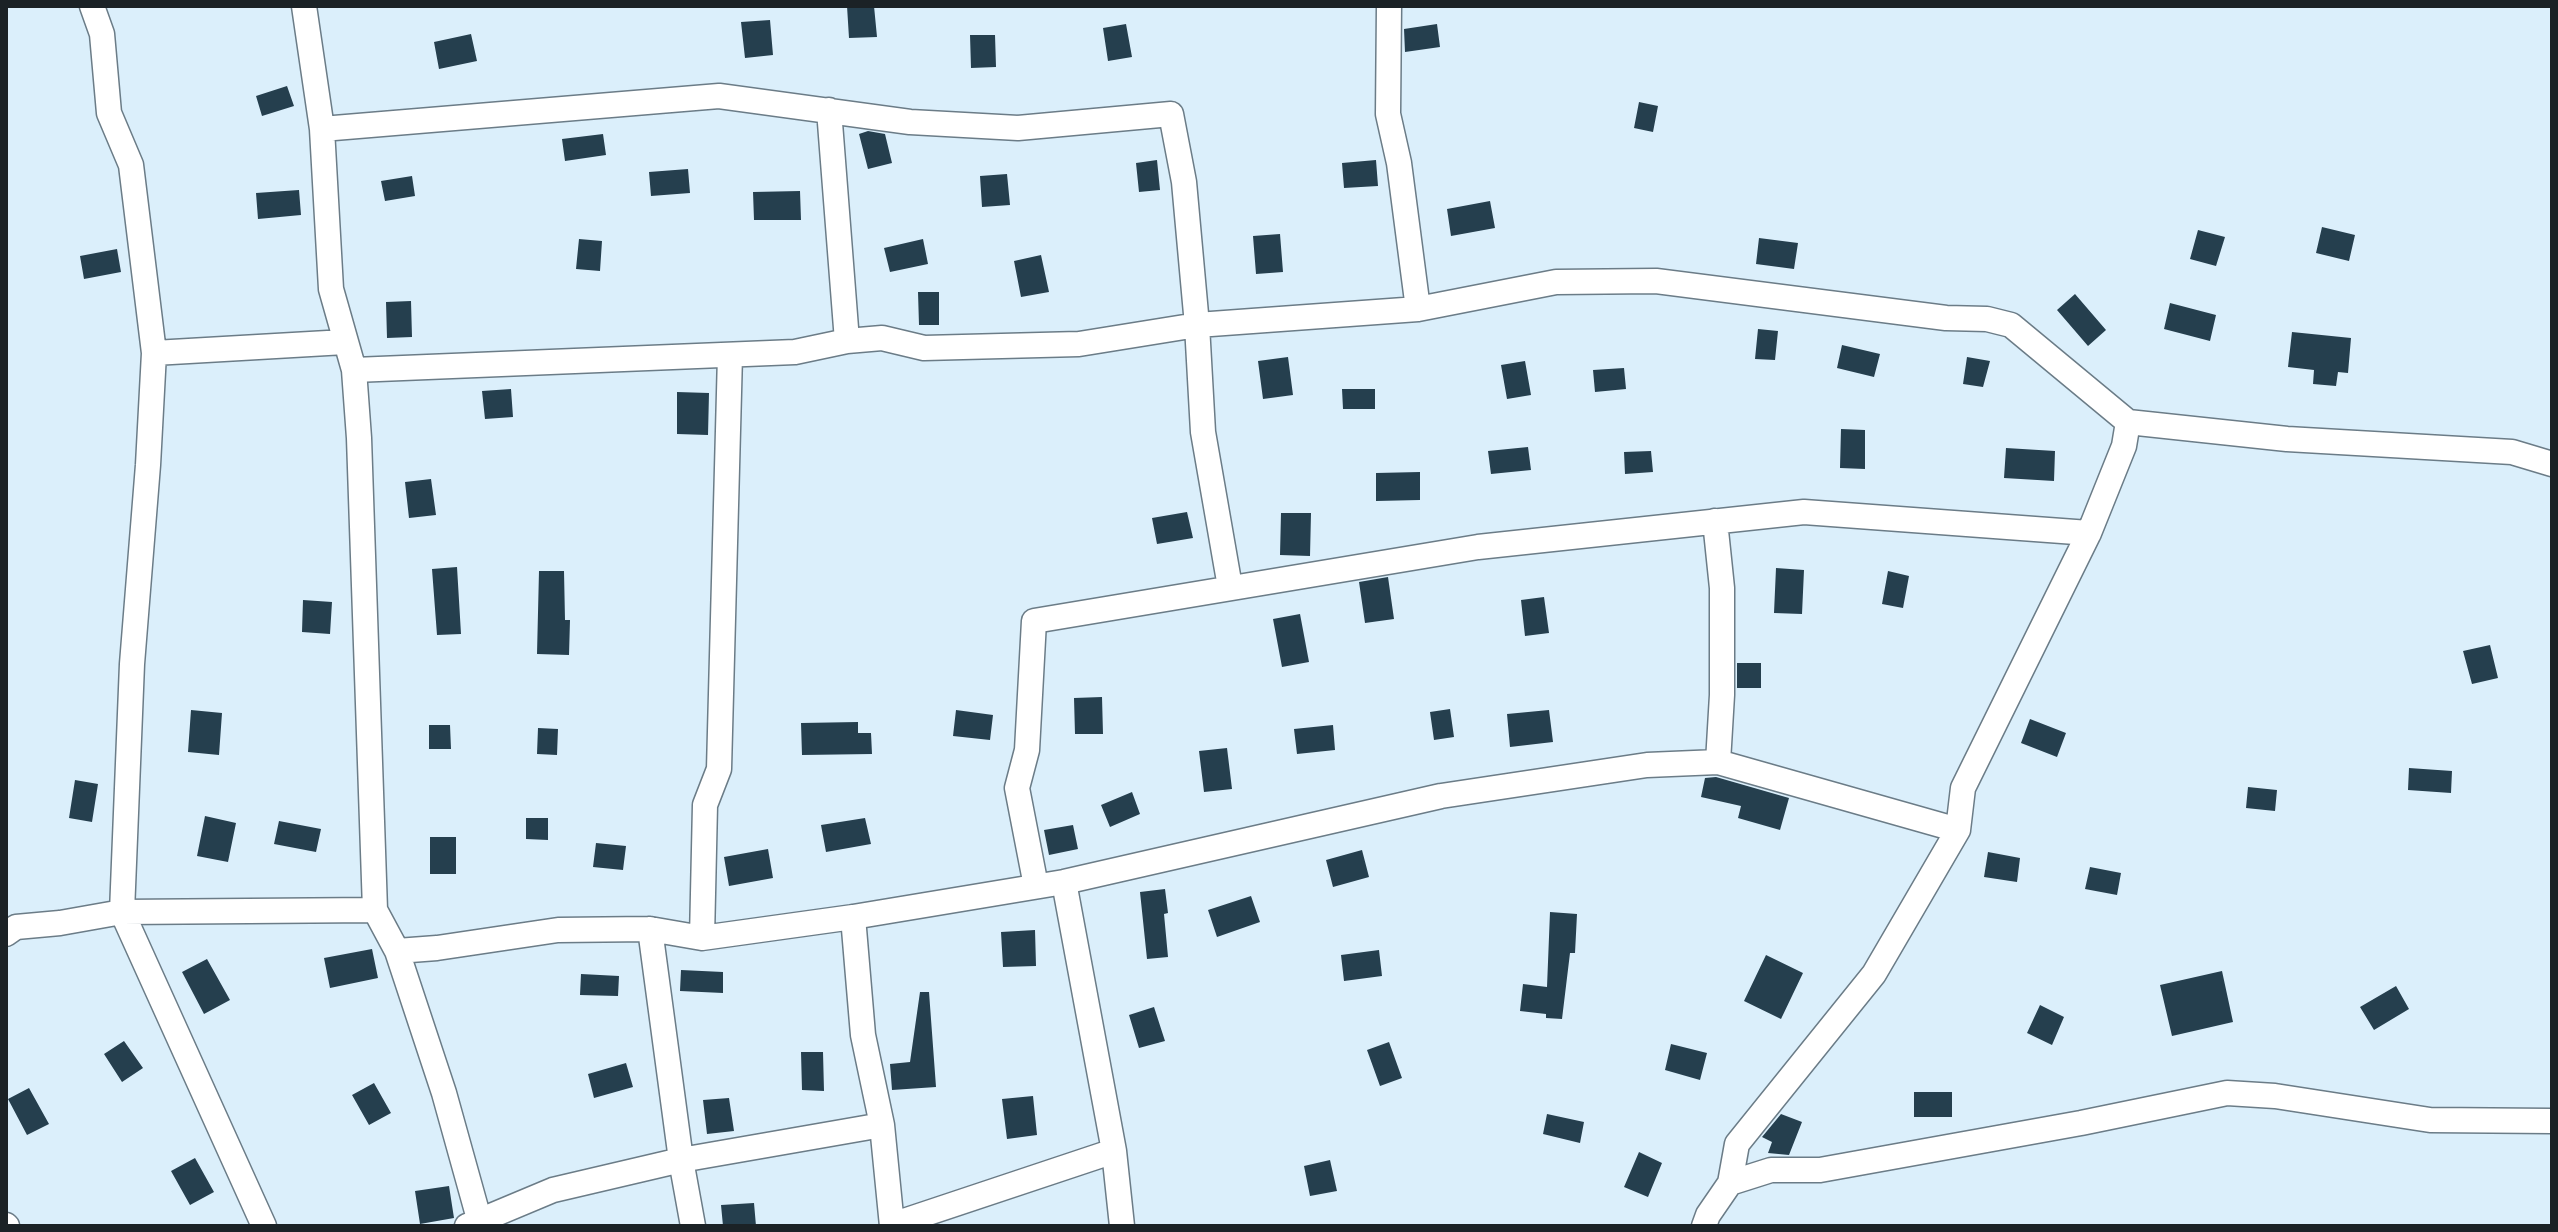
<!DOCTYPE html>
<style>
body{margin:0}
#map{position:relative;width:2558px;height:1232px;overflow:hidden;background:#dbeffb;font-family:"IBM Plex Serif",serif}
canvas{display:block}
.frame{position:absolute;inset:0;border:8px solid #1b2226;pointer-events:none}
</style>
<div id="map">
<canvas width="2558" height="1232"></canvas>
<div class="frame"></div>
</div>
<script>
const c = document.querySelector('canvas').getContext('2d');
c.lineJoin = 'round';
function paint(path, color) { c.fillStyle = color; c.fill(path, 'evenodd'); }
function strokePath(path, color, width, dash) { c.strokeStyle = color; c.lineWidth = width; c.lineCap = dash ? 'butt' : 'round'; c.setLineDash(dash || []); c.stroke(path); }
const building = new Path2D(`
 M 847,6 L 874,6 L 877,37 L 849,38 Z
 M 770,20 L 773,55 L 745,58 L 741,22 Z
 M 1126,24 L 1132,57 L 1108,61 L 1103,28 Z
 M 1437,24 L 1440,47 L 1405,52 L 1404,29 Z
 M 471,34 L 477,61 L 439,69 L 434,42 Z
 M 970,35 L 995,35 L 996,67 L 971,68 Z
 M 287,86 L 294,106 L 262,116 L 256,96 Z
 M 1639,102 L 1658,106 L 1653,132 L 1634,128 Z
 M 868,131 L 885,134 L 892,163 L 868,169 L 859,134 Z
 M 603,134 L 606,155 L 565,161 L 562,139 Z
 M 1157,160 L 1160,190 L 1139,192 L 1136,163 Z
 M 1376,160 L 1378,186 L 1344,188 L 1342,163 Z
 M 688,169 L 690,193 L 651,196 L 649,172 Z
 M 1007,174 L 1010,205 L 982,207 L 980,176 Z
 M 412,176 L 415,196 L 385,201 L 381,181 Z
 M 299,190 L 301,215 L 258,219 L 256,193 Z
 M 800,191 L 801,220 L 754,220 L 753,192 Z
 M 1490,201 L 1495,228 L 1451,236 L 1447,209 Z
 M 2322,227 L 2355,235 L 2349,261 L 2316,253 Z
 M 2198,230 L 2225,237 L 2216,266 L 2190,259 Z
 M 1280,234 L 1283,272 L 1256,274 L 1253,236 Z
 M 1759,238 L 1798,243 L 1794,269 L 1756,264 Z
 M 579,239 L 602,241 L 600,271 L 576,269 Z
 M 923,239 L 928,264 L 890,272 L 884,248 Z
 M 117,249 L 121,272 L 84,279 L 80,256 Z
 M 1041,255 L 1049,292 L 1021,297 L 1014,261 Z
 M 918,292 L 939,292 L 939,325 L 919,325 Z
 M 2075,294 L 2106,330 L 2088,346 L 2057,310 Z
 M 411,301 L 412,337 L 387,338 L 386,302 Z
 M 2170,303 L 2216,315 L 2210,341 L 2164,329 Z
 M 1758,329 L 1778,331 L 1775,360 L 1755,359 Z
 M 2292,332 L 2351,338 L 2348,373 L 2338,372 L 2336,386 L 2313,384 L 2314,370 L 2288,367 Z
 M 1842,345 L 1880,354 L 1874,377 L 1837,368 Z
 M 1288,357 L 1293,395 L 1263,399 L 1258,361 Z
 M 1967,357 L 1990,361 L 1983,387 L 1963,384 Z
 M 1525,361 L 1531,395 L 1507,399 L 1501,365 Z
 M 1624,368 L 1626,389 L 1595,392 L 1593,370 Z
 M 511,389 L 513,417 L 485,419 L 482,391 Z
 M 1342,389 L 1375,389 L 1375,409 L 1343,409 Z
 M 677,392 L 709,393 L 708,435 L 677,434 Z
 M 1841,429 L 1865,430 L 1865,469 L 1840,468 Z
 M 1528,447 L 1531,470 L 1491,474 L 1488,451 Z
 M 2006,448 L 2055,451 L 2054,481 L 2004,478 Z
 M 1651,451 L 1653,472 L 1625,474 L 1624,452 Z
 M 1420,472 L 1420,500 L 1376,501 L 1376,473 Z
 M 431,479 L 436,515 L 409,518 L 405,482 Z
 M 1187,512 L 1193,538 L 1157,544 L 1152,518 Z
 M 1281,513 L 1311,513 L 1310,556 L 1280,555 Z
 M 457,567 L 461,634 L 437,635 L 432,569 Z
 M 1776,568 L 1804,570 L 1802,614 L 1774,613 Z
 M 539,571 L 564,571 L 565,620 L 570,620 L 569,655 L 537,654 Z
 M 1888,571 L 1909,576 L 1903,608 L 1882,604 Z
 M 1388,577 L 1394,619 L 1365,623 L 1359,582 Z
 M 1544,597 L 1549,633 L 1525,636 L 1521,600 Z
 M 303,600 L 332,602 L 330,634 L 302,632 Z
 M 1300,614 L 1309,662 L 1282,667 L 1273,619 Z
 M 2490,645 L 2498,678 L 2472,684 L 2463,651 Z
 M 1737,663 L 1761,663 L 1761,688 L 1737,688 Z
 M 1102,697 L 1103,734 L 1075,734 L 1074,698 Z
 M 1450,709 L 1454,737 L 1434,740 L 1430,712 Z
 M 191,710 L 222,713 L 219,755 L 188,752 Z
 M 956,710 L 993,715 L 990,740 L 953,736 Z
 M 1549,710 L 1553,742 L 1510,747 L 1507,714 Z
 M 2030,719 L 2066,733 L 2057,757 L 2021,743 Z
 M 858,722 L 858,733 L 871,733 L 872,754 L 802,755 L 801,723 Z
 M 429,725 L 450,725 L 451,749 L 429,749 Z
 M 1333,725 L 1335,750 L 1297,754 L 1294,729 Z
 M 538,728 L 558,729 L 557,755 L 537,754 Z
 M 1227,748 L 1232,789 L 1204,792 L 1199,751 Z
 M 2409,768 L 2452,771 L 2451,793 L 2408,790 Z
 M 1716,777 L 1789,798 L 1780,830 L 1738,818 L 1741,806 L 1701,797 L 1705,778 Z
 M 75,780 L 98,784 L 92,822 L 69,818 Z
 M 2248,787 L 2277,790 L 2275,811 L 2246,808 Z
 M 1132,792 L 1140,814 L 1110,827 L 1101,805 Z
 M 205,816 L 236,823 L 228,862 L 197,856 Z
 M 526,818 L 548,818 L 548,840 L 526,839 Z
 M 865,818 L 871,844 L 826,852 L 821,825 Z
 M 279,821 L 321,829 L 316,852 L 274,844 Z
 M 1073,825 L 1078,849 L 1049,855 L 1044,830 Z
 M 430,837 L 456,837 L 456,874 L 430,874 Z
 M 596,843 L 626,846 L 623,870 L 593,867 Z
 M 768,849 L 773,878 L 729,886 L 724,857 Z
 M 1362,850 L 1369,877 L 1333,887 L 1326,860 Z
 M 1988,852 L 2020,858 L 2017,882 L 1984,877 Z
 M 2090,867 L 2121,873 L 2117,895 L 2085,889 Z
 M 1165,889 L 1168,913 L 1164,914 L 1168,957 L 1147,959 L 1140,892 Z
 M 1251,896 L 1260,922 L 1217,937 L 1208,910 Z
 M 1550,912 L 1577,914 L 1575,953 L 1570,953 L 1562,1019 L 1546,1018 L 1546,1014 L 1520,1011 L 1523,984 L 1547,987 Z
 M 1035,930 L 1036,966 L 1003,967 L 1001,932 Z
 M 372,949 L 378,978 L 330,988 L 324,958 Z
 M 1379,950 L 1382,976 L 1344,981 L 1341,955 Z
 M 1766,955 L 1803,973 L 1781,1019 L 1744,1001 Z
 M 207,959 L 230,1000 L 204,1014 L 182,972 Z
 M 681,970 L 723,972 L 723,993 L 680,991 Z
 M 2222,971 L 2233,1022 L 2172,1036 L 2160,985 Z
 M 581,974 L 619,976 L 618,996 L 580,995 Z
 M 2396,986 L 2409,1009 L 2374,1030 L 2360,1007 Z
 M 920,992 L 929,992 L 936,1087 L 892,1090 L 890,1064 L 910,1062 Z
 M 2040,1005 L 2064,1017 L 2052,1045 L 2027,1033 Z
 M 1154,1007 L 1165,1041 L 1139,1048 L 1129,1015 Z
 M 124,1041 L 143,1068 L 122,1082 L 104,1054 Z
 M 1389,1042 L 1402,1078 L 1380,1086 L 1367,1050 Z
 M 1671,1044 L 1707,1053 L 1700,1080 L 1665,1070 Z
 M 801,1052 L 823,1052 L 824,1091 L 802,1090 Z
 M 626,1063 L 633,1087 L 594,1098 L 588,1074 Z
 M 374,1083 L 391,1113 L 369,1125 L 352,1095 Z
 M 29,1088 L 49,1124 L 27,1135 L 8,1099 Z
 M 1914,1092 L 1952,1092 L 1952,1117 L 1914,1117 Z
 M 1033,1096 L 1037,1135 L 1007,1139 L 1002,1099 Z
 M 729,1098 L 734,1131 L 707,1134 L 703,1100 Z
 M 1547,1114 L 1584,1122 L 1580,1143 L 1543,1134 Z
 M 1781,1114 L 1802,1122 L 1789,1155 L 1768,1153 L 1772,1142 L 1762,1137 Z
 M 1639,1152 L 1662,1163 L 1648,1197 L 1624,1187 Z
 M 195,1158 L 214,1192 L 190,1205 L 171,1171 Z
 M 1330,1160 L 1337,1191 L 1310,1196 L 1304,1166 Z
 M 449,1186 L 454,1218 L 420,1224 L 415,1191 Z
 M 754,1203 L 756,1226 L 723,1226 L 721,1205 Z`);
const street = new Path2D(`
 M 92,6 L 102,34 L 109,113 L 131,165 L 154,353 L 148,465 L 132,664 L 122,912 L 264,1226
 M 304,6 L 322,129 L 331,289 L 354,370 L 359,438 L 375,910 L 397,951 L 444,1093 L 481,1226
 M 1389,6 L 1388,114 L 1399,163 L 1418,309
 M 829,110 L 847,341
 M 322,129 L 719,96 L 910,122 L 1018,128 L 1171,114 L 1184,182 L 1197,325 L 1203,432 L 1230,587
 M 154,353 L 345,342
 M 354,370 L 795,352 L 847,341 L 882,338 L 924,348 L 1079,344 L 1197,325 L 1418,309 L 1556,282 L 1656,281 L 1946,318 L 1987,319 L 2011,325 L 2128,422 L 2287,439 L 2512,452 L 2552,464
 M 1715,521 L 1722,588 L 1722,695 L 1718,762
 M 1064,882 L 1114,1151 L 1122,1226
 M 1036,886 L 1017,788 L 1027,750 L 1034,621 L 1478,547 L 1804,512 L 2089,533
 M 853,917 L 863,1035 L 882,1125 L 892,1226
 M 650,929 L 681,1160 L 693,1226
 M 6,934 L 16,927 L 60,923 L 122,912 L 375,910
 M 702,938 L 705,805 L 719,769 L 730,355
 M 397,951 L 437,948 L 558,930 L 650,929 L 702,938 L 853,917 L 1064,882 L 1441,796 L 1647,765 L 1718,762 L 1958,830
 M 1730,1183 L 1737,1144 L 1874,974 L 1958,830 L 1963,788 L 2089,533 L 2124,446 L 2128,422
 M 6,1225 L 7,1226
 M 892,1225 L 1114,1151
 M 467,1226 L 553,1190 L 681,1160 L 882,1125
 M 1704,1226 L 1708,1215 L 1730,1183 L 1771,1170 L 1820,1170 L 2081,1123 L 2227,1093 L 2275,1096 L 2430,1120 L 2552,1121`);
paint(building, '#253f4e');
strokePath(street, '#6b7c87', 27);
strokePath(street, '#fff', 24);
</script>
